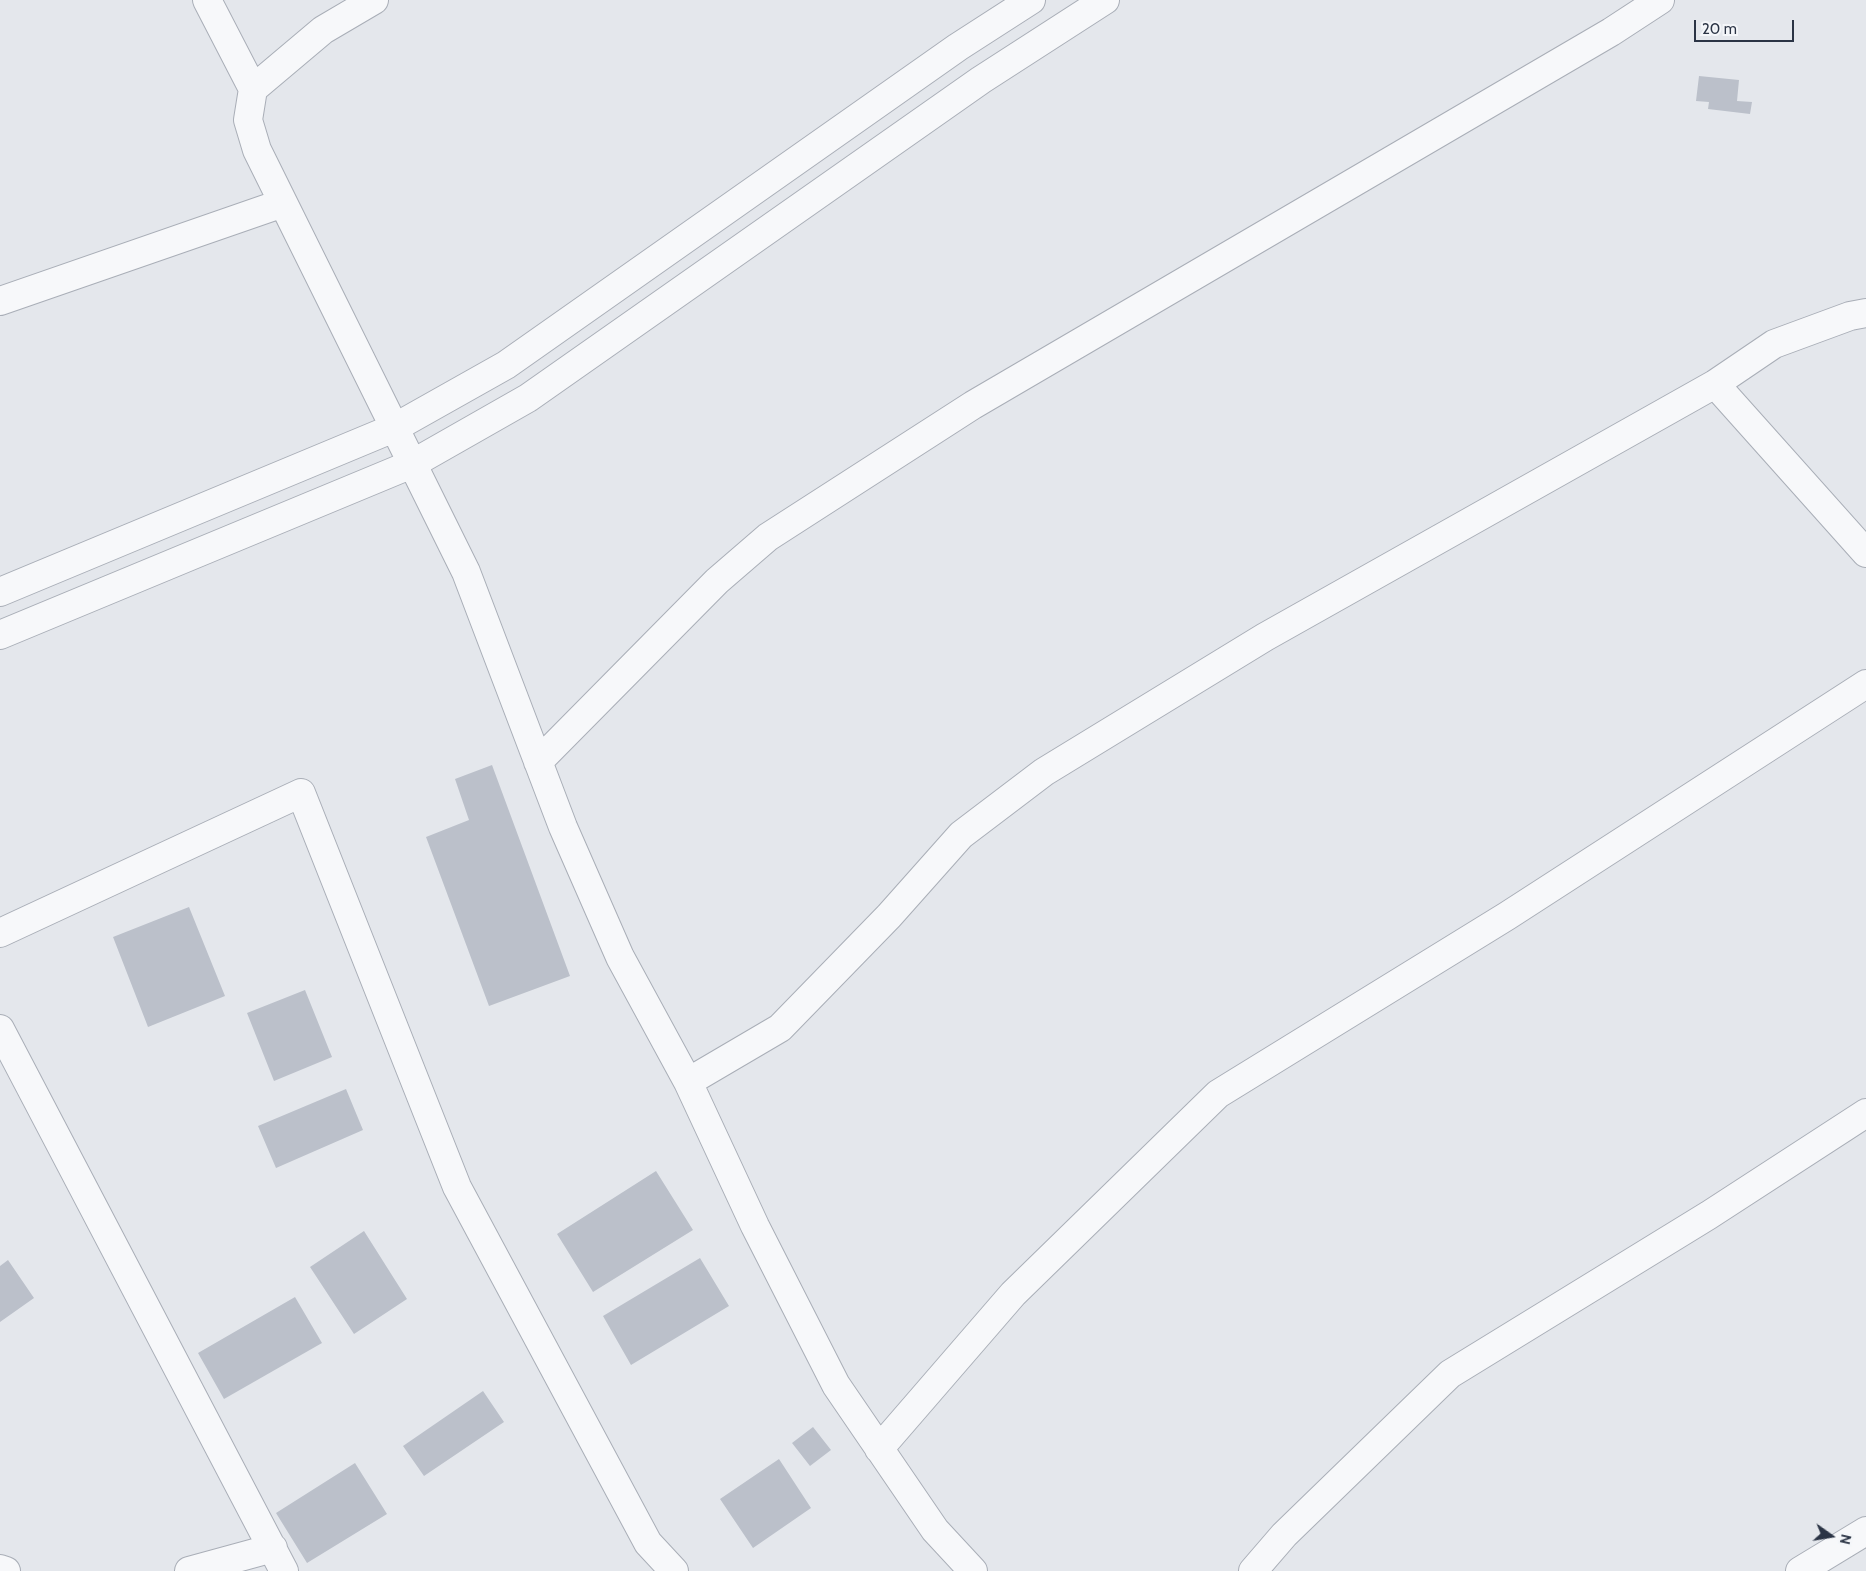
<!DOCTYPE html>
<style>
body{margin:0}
#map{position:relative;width:1866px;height:1571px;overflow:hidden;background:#e4e7ec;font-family:Cabin,sans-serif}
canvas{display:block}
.north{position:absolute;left:1806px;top:1511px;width:50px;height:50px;-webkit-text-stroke:4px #f4f6f9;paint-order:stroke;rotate:103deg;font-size:14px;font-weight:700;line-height:20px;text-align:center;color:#2b3445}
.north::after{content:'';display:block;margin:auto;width:18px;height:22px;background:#2b3445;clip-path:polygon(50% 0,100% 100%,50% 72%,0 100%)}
.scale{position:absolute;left:1694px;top:20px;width:100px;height:22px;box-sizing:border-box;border:2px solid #2b3445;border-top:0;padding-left:6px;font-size:15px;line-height:18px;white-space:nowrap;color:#2b3445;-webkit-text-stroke:4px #f4f6f9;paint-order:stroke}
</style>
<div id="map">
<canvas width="1866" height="1571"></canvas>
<div class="north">N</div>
<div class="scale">20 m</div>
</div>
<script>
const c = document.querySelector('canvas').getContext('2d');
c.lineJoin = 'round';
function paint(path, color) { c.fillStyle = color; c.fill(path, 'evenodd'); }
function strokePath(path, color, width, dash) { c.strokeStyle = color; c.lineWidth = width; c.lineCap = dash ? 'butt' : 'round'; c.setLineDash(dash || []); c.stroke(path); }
const building = new Path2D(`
 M 1699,76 L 1739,80 L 1737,101 L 1752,102 L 1750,114 L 1708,109 L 1709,102 L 1696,101 Z
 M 492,765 L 570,976 L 489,1006 L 426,837 L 469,820 L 455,779 Z
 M 189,907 L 225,996 L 148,1027 L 113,937 Z
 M 305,990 L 332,1057 L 274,1081 L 247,1013 Z
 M 346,1089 L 363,1130 L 276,1168 L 258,1126 Z
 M 656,1171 L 693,1230 L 593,1292 L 557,1234 Z
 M 364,1231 L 407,1299 L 354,1334 L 310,1267 Z
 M 700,1258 L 729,1306 L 631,1365 L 603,1316 Z
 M 8,1260 L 34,1298 L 0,1322 L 0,1266 Z
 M 295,1297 L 322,1343 L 224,1399 L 198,1353 Z
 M 483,1391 L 504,1422 L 424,1476 L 403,1446 Z
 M 813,1427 L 831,1450 L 810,1466 L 792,1443 Z
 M 779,1459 L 811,1508 L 753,1548 L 720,1499 Z
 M 355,1463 L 387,1514 L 307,1563 L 276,1513 Z`);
const street = new Path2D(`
 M 207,0 L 253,89
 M 374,0 L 323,30 L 253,89 L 248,120 L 257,150 L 466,572 L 563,827 L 620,957 L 688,1082 L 755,1226 L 836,1385 L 935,1530 L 973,1571
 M 0,301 L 283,203
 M 1715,384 L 1866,553
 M 0,592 L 394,428 L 506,365 L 958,47 L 1031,0
 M 0,635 L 412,464 L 528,398 L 981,80 L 1105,0
 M 538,762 L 717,581 L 768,537 L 973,405 L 1611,32 L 1660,0
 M 0,933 L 301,793 L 457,1187 L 648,1543 L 674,1571
 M 0,1029 L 284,1571
 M 688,1082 L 780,1028 L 889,916 L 961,835 L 1044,772 L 1265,637 L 1715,384 L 1774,344 L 1850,316 L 1866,313
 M 879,1449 L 1013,1294 L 1218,1094 L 1507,916 L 1866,684
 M 0,1569 L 6,1571
 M 189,1571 L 273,1548
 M 1253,1571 L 1284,1535 L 1450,1374 L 1709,1215 L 1866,1113
 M 1800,1571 L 1866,1531`);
paint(building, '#bbc0ca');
strokePath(street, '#a9aeb7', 30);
strokePath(street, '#f7f8fa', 28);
</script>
